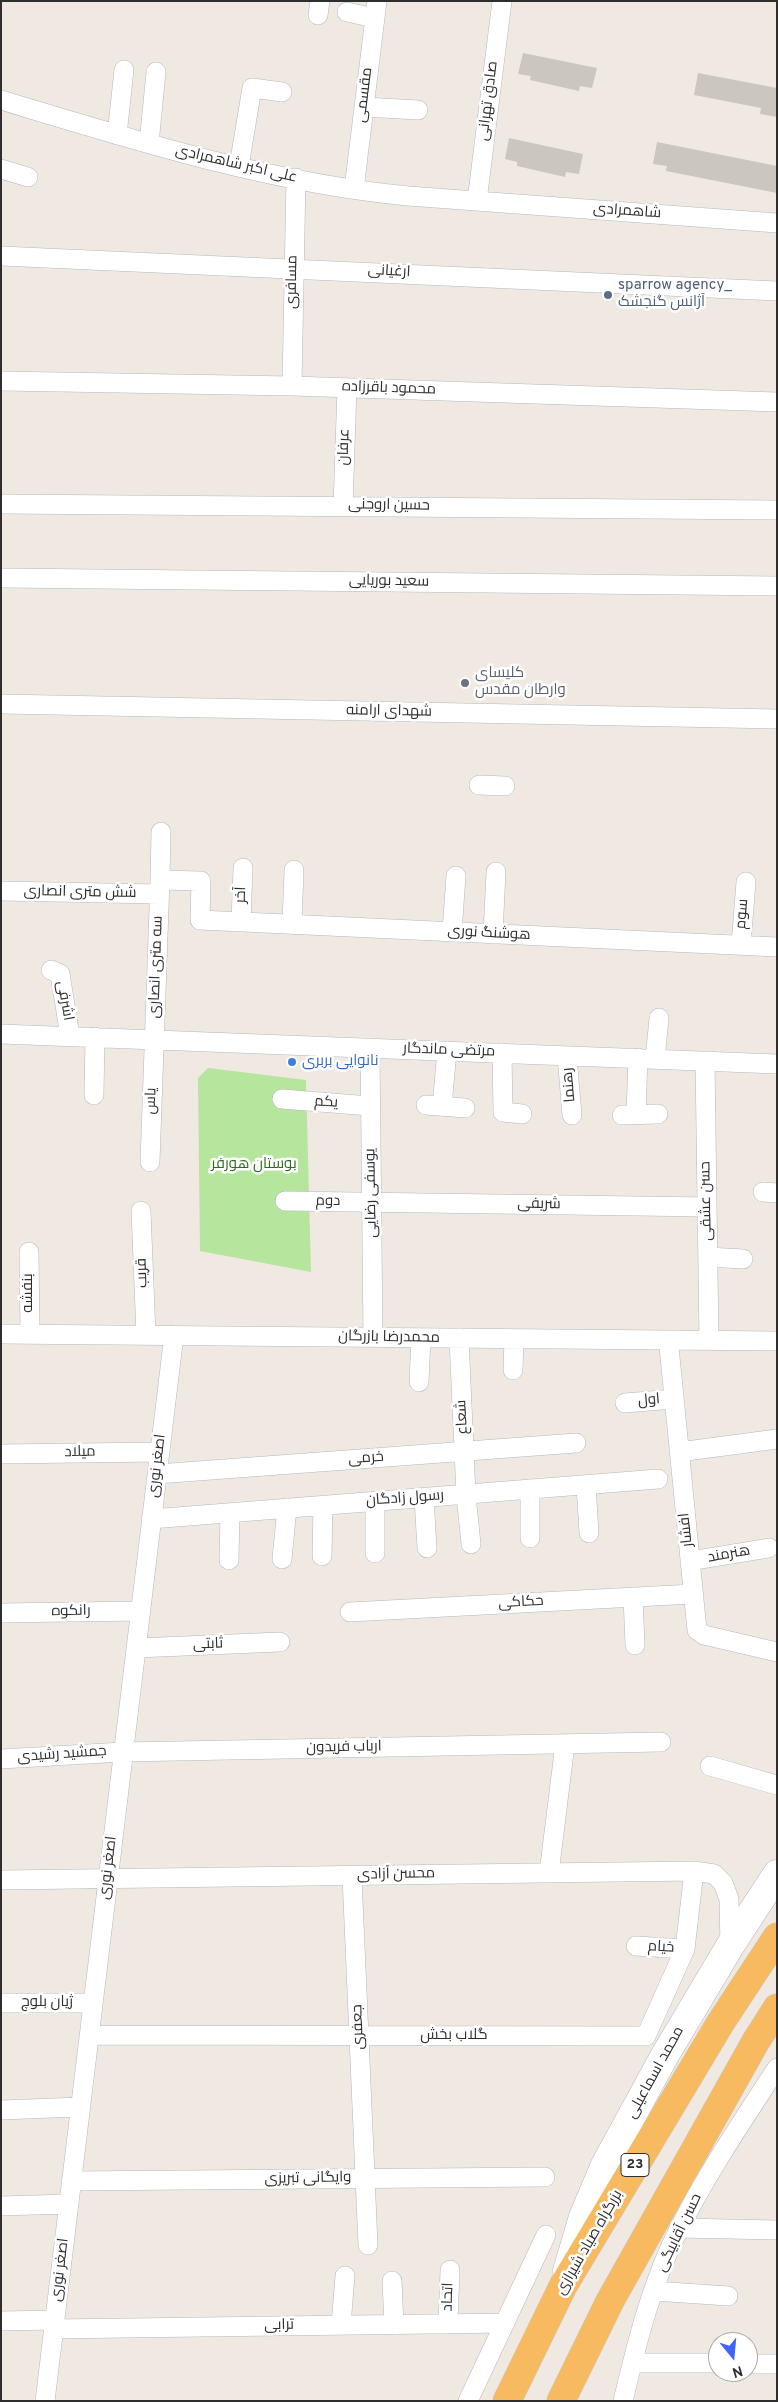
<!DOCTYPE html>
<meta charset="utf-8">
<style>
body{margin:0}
#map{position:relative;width:778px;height:2402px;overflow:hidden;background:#efe9e1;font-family:Overpass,sans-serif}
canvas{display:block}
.frame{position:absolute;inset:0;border:2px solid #2e2e2e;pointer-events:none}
.north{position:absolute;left:708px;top:2332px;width:50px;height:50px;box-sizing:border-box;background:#fff;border:1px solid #ababab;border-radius:50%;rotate:163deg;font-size:14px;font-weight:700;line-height:20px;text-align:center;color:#2e2e2e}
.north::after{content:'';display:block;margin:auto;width:18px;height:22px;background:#4264fb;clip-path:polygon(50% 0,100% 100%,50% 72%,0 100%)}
</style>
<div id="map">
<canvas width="778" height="2402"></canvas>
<div class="frame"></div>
<div class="north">N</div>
</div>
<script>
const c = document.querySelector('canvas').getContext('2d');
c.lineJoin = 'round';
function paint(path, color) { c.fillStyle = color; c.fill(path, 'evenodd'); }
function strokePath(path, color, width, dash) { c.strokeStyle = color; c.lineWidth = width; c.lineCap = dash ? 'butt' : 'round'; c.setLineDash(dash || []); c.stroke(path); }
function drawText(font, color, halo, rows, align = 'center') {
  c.font = font + ' Overpass,Cairo,sans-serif'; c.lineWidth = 5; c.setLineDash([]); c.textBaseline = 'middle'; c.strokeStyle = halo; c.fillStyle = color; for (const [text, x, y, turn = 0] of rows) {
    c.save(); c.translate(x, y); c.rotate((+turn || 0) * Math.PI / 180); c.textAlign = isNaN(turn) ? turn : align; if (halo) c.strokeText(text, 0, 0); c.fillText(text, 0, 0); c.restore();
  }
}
const green = new Path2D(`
 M 208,1068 L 306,1080 L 311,1272 L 200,1251 L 198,1078 Z`);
const building = new Path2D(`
 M 523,53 L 597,68 L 592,88 L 580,86 L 579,91 L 530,80 L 531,76 L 518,74 Z
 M 698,73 L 777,88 L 777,117 L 760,114 L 761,108 L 694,95 Z
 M 509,138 L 583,154 L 579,174 L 566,172 L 565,177 L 517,166 L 517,162 L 505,159 Z
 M 657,142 L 777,166 L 777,193 L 666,171 L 667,166 L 653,164 Z`);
const minor = new Path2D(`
 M 347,12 L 375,18
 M 318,15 L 320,1
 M 1,100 C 134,140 269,183 408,196 L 777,223
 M 364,107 L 418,110
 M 117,135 L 124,70
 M 149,144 L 156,72
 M 239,166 L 252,88 L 282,92
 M 1,169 L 28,177
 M 354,189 L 377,1
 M 477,201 L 502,1
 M 1,256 L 777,291
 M 1,381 L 292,386 L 777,402
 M 292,386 L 296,178
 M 1,504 L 777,510
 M 343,506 L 347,388
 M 1,578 L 777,586
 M 1,704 L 777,719
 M 479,785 L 505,786
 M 160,880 L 161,832
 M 1,891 L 159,894
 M 241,922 L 243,868
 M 292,924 L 294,870
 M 452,932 L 456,876
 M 493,934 L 496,872
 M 741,945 L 746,882
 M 51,970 L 60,974 L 70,1036
 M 1,1034 L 777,1064
 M 370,1048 L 373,1337
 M 502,1053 L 503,1112 L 522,1114
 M 567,1056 L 572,1115
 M 655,1059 L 659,1018
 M 705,1061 L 709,1340
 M 94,1095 L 95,1037
 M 282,1099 L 370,1106
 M 426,1105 L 465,1108
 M 442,1106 L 447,1051
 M 636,1114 L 638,1058
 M 622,1115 L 658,1114
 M 150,1162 L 160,880 L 201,881 L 200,920 L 777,947
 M 763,1192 L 777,1193
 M 285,1201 L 707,1207
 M 141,1211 L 146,1335
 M 29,1252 L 30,1334
 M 708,1257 L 743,1259
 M 1,1334 L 777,1341
 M 459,1338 L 466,1495 L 471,1544
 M 669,1347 L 697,1630 L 704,1635 L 777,1652
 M 513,1370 L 514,1339
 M 419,1382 L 421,1338
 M 625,1403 L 674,1399
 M 679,1452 L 777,1439
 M 1,1454 L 159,1452
 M 157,1474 L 576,1443
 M 586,1485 L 589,1533
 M 530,1489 L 530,1538
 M 424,1498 L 427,1548
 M 375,1502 L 375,1553
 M 151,1519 L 658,1479
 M 322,1556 L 323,1506
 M 282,1559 L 287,1508
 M 229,1560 L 230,1513
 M 690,1561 L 769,1548
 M 633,1597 L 635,1645
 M 350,1612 L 693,1594
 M 1,1613 L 140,1611
 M 136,1648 L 280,1642
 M 1,1759 L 123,1752 L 661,1742
 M 710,1766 L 777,1785
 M 549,1873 L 565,1744
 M 352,1876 L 368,2245
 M 1,1880 L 694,1871 L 714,1874 L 723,1883 L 729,1899 L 730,1946
 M 636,1946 L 685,1949
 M 1,2003 L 93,2003
 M 89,2035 L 646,2036 L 685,1949 L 694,1871
 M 1,2110 L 80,2107
 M 71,2181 L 545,2177
 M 1,2206 L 69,2204
 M 679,2228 L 777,2230
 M 392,2281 L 394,2325
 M 654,2291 L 728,2296
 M 1,2321 L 55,2320
 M 448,2324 L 450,2270
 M 341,2325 L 345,2276
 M 53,2329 L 505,2323
 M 632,2363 L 718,2363
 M 748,2364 L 777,2364
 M 45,2401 L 174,1335
 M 468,2401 L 546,2235
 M 623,2401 C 637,2342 652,2281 680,2227 C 708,2172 743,2120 777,2068`);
const secondary = new Path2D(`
 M 567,2271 L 583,2217 L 605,2165 L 665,2055 L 730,1946 L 777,1874`);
const trunk = new Path2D(`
 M 507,2401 L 563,2286 L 721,2022 L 777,1937
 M 561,2401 L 610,2301 L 756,2041 L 777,2008`);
const markers = [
 [608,295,5,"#5c6f8a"],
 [465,683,5,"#6b7280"],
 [292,1062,5,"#3f7fe0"]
];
const shields = [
 [635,2165,28]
];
const shieldNames = [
 ["23",635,2165]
];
const streetNames = [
 ["مقسمی",365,95,-83],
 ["صادق تهرانی",489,101,-83],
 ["علی اکبر شاهمرادی",236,165,13],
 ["شاهمرادی",627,212,4],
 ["ارغیانی",389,272,3],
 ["مسافری",293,282,-89],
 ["محمود باقرزاده",389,389,2],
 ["عرفان",345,447,-88],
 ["حسین اروجنی",389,506,1],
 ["سعید بوریایی",389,582,1],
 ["شهدای ارامنه",389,712,1],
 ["شش متری انصاری",80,893,1],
 ["آخر",242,895,-88],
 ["سوم",743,914,-85],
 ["هوشنگ نوری",489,934,3],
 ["سه متری انصاری",157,967,-88],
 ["اشرفی",64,1001,80],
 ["مرتضی ماندگار",449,1051,2],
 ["رهنما",570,1085,-95],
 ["یاس",152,1101,-88],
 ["یکم",326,1103,4],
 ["یوسفی رضایی",372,1193,-91],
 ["حسن عشقی",707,1201,-91],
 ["دوم",328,1202,1],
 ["شریفی",539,1205,1],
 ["قریب",143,1273,-92],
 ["بنفشه",29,1293,-90],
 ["محمدرضا بازرگان",389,1338,1],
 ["اول",649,1401,-5],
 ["شعاع",463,1417,-93],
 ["میلاد",80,1453,-1],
 ["خرمی",366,1459,-4],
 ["اصغر نوری",158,1466,-83],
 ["رسول زادگان",405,1499,-4],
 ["افشار",687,1530,-96],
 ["هنرمند",729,1555,-10],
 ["حکاکی",521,1603,-3],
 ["رانکوه",71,1612,-1],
 ["ثابتی",208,1645,-2],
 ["ارباب فریدون",344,1748,-1],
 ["جمشید رشیدی",62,1755,-4],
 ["اصغر نوری",109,1868,-83],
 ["محسن آزادی",396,1875,-1],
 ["خیام",661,1948,3],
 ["ژیان بلوچ",47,2003],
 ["جعفری",359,2027,-92],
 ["گلاب بخش",454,2036],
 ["محمد اسماعیلی",656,2073,-61],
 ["وایگانی تبریزی",308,2179,-1],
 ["حسن آقابیگی",680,2233,-64],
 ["بزرگراه صیاد شیرازی",590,2243,-60],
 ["اصغر نوری",61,2270,-83],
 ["اتحاد",449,2297,-88],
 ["ترابی",279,2326,-1]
];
const serviceNames = [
 ["sparrow agency_",618,286],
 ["آژانس گنجشک",618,303]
];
const worshipNames = [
 ["کلیسای",475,674],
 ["وارطان مقدس",475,691]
];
const shopNames = [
 ["نانوایی بربری",302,1062]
];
const parkNames = [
 ["بوستان هورفر",254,1165]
];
paint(green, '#b6e59e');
paint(building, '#cbc7bf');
strokePath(minor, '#b4b7c1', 20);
strokePath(secondary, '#b4b7c1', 29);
strokePath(trunk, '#c9c9c9', 29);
strokePath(minor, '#fff', 19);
strokePath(secondary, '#fff', 28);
strokePath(trunk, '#f8ba60', 28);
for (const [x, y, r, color] of markers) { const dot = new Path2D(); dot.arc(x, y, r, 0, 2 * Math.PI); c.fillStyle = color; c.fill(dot); strokePath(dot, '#fff', 2); }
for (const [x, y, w] of shields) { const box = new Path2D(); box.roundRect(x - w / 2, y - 11.5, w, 23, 4); c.fillStyle = '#fff'; c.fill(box); strokePath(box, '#2e2e2e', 1); }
drawText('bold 14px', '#2e2e2e', null, shieldNames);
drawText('15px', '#2e2e2e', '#fff', streetNames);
drawText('15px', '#4e5e75', '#fff', serviceNames, 'left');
drawText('15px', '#5b616d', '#fff', worshipNames, 'left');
drawText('15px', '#366cbe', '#fff', shopNames, 'left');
drawText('15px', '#2c6e1b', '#fff', parkNames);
</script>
